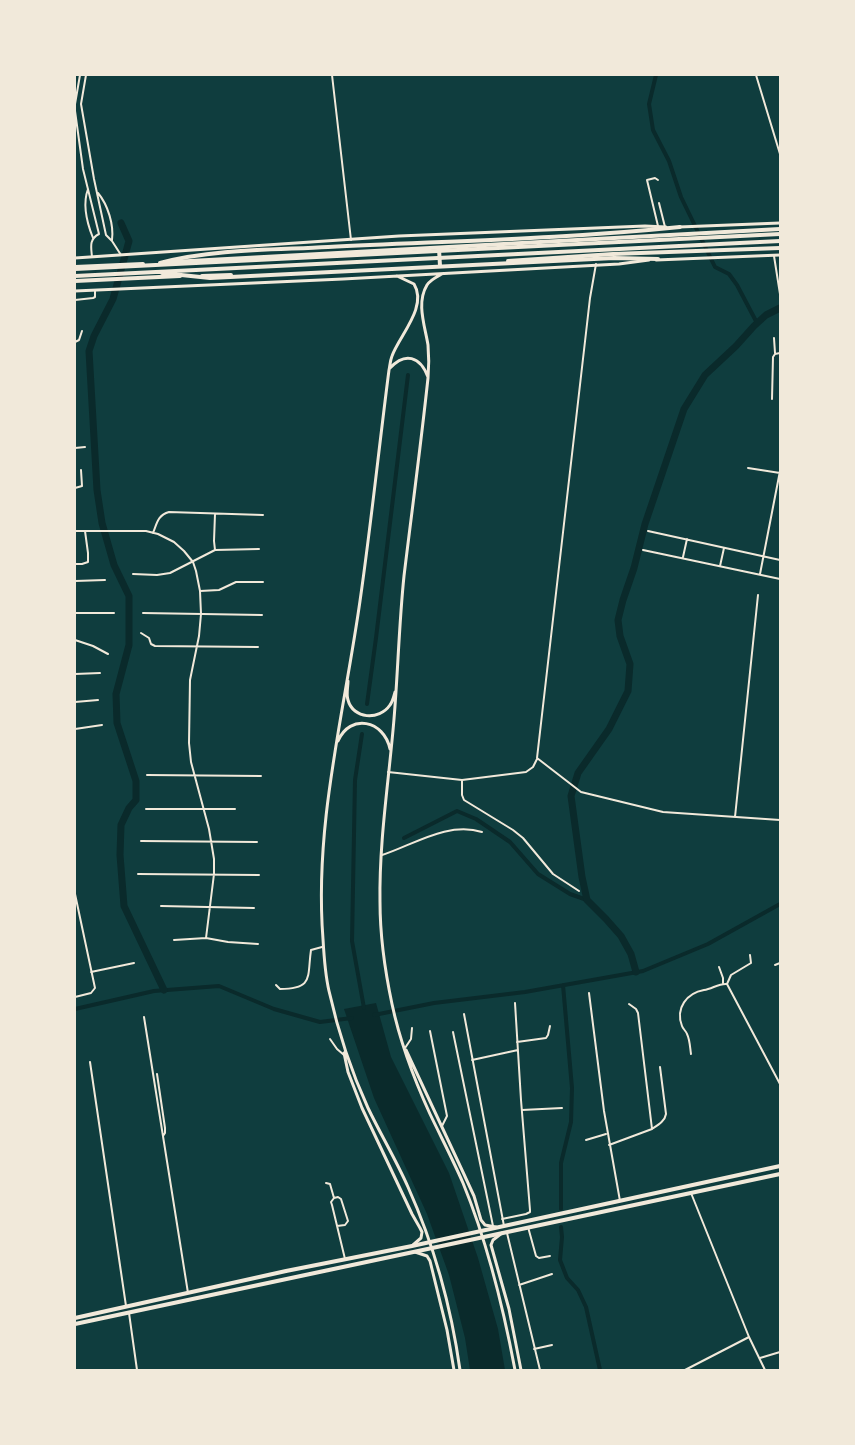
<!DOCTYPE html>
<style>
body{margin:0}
#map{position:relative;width:855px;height:1445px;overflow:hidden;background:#0f3d3e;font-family:"Varela Round",sans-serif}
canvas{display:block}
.frame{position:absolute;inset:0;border:76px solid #f1e9da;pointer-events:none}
</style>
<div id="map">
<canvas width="855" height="1445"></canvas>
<div class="frame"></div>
</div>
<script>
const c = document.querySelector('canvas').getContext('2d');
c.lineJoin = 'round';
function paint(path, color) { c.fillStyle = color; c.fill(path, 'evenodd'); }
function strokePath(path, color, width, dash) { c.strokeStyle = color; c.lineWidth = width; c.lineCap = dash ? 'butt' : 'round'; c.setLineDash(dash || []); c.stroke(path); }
const water = new Path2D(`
 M 376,1003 L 391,1057 L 449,1173 L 478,1258 L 498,1329 L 505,1370 L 470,1370 L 465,1338 L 449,1275 L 427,1214 L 374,1098 L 344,1009 Z`);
const canal = new Path2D(`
 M 656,75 L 649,104 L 653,130 L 669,161 L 681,197 L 715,267 L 729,274 L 737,285 L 757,323
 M 367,704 L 376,638 L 408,375
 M 362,734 L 355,780 L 352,941 L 364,1008
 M 404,838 L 457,811 L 476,819 L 510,842 L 538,874 L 570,894 L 587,900
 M 75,1009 L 154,991 L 219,986 L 274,1009 L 320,1022 L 352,1018
 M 374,1015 L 434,1003 L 525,992 L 643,971 L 708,944 L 780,904
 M 561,1209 L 561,1163 L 571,1122 L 572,1088 L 563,985
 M 561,1227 L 562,1237 L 560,1260 L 567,1278 L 578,1290 L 586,1307 L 600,1370`);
const river = new Path2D(`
 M 121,223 L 129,241 L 113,299 L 94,336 L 89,351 L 97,490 L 102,523 L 114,565 L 129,596 L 129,645 L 116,694 L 117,723 L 136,781 L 136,800 L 129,808 L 121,825 L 120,855 L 124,906 L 164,990
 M 636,972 L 631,954 L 621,936 L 606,919 L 587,900 L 582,877 L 571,796 L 578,773 L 609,729 L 628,691 L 630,664 L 620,636 L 618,620 L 623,600 L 634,568 L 645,524 L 684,409 L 705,375 L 736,346 L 754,326 L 766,315 L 780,308`);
const minor = new Path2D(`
 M 86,75 L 81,104 L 94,179 L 106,235 L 112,241 L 121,255
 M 332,75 L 351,240
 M 756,75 L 780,154
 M 75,104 L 80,75
 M 75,111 L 83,169 L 99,234 C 89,239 91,247 92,257
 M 658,180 L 655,178 L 647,180 L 658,226
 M 88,189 C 82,205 87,223 93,238
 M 98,193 C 108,205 114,225 112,240
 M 659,203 L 665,227
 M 774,256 L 780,294
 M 596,264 L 590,298 L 537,758 L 581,792 L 663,812 L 780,820
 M 75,300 L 93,298 L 95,297 L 95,290
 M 774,338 L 775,353
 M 75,342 L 79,340 L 82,331
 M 772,399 L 773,357 L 775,354 L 780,353
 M 75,448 L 85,447
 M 748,468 L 780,473
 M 75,488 L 82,486 L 81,470
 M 215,514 L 214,541 L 215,550
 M 75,531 L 146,531 L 158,534 L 174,542 L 184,551 L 193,562 L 196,571 L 200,591 L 201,614 L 199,636 L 190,680 L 189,743 L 191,762 L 209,829 L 214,859 L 214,874 L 206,938
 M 648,531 L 780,560
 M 153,533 C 157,523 158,515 169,512 L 263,515
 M 643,550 L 780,579
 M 683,557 L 687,539
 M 75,564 L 82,564 L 88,562 L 88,553 L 85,531
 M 720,566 L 724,548
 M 133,574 L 157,575 L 170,573 L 215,550 L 259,549
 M 760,574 L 780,471
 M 75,581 L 105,580
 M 200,591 L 219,590 L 236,582 L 263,582
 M 75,613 L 114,613
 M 143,613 L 262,615
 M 141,633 L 149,638 L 151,644 L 155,646 L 258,647
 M 75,640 L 93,646 L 108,654
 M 75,674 L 100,673
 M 75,702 L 98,700
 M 75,729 L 102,725
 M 388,772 L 462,780 L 526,772 L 533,767 L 537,759
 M 147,775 L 261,776
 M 462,780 L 462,795 L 464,800 L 513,830 L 523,838 L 553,874 L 579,891
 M 146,809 L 235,809
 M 735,817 L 758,595
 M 141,841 L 257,842
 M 382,855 C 413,845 448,821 482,832
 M 138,874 L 259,875
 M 75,894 L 95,988 L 91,993 L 75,997
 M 161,906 L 254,908
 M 174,940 L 206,938 L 228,942 L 258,944
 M 775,965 L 780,963
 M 719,967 L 723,978 L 723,983
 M 91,972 L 134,963
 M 727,984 L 731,975 L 751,963 L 750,955
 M 276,985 L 280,989 C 314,989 307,977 311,950 L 322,947
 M 589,993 L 604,1111 L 620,1201
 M 464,1014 L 504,1226
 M 144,1017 L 188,1293
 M 430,1031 L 447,1116 L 442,1126
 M 453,1032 L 493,1226
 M 330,1039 L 337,1049 L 344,1055
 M 517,1042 L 546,1038 L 548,1035 L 550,1026
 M 405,1048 L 411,1039 L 412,1028
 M 691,1054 C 690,1048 690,1040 687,1034 C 686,1031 683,1029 682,1026 C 675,1008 687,993 704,990 C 712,989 719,983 727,984 L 780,1084
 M 472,1060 L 518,1050
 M 90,1062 L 126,1306
 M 157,1074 L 165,1128 L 165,1133 L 163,1136
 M 522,1110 L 562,1108
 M 652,1129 C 658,1125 665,1121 666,1114 L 660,1067
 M 586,1140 L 606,1134
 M 609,1145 L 652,1129 L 638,1013 L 636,1009 L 629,1004
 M 326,1183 L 330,1184 L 334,1198 L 331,1202 L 332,1205 L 345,1259
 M 691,1193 L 749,1337 L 765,1370
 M 334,1198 L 338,1197 L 341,1199 L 348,1221 L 345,1225 L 337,1226
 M 502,1219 L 526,1214 L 530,1212 L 530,1210 L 521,1100 L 515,1003
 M 528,1227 L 536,1256 L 539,1258 L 550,1256
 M 507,1233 L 540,1370
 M 519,1285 L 552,1274
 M 129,1313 L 137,1370
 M 534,1349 L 552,1345
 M 760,1358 L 780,1352
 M 685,1370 L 749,1337`);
const secondary = new Path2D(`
 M 679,227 L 780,223
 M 75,258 L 399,236 L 645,226 L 666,227
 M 656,260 L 780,255
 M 442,274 C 437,277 431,279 427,285 C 416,303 425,326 428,345 C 429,356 429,367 428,378 C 421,444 412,510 404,576 C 399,624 398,671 394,719 C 389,780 379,841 380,902 C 380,936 385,971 392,1004 C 400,1042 414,1079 430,1114 C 441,1137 453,1160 463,1183 C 488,1244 503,1306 515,1370
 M 397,276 L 414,284 C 428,307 399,336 392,356 C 390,361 390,366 389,370 C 379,447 371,525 360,601 C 344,714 314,825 323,939 C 324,957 325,974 329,991 C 338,1031 351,1071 368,1108 C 381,1135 396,1160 408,1187 C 434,1245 451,1306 460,1370
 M 75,291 L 343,279 L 619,264 L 649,260
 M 390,368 C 405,352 420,356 428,377
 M 348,681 C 348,687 346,694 348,700 C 353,719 379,721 390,705 C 393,701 394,696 395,692
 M 338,741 C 350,713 384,720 390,749
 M 406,1050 L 462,1170 L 474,1196 L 481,1220 L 485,1225 L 496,1227
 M 344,1053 L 348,1072 L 362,1108 L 412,1214 L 420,1228 L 422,1232 L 421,1238 L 413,1245
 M 502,1233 L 493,1240 L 491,1245 L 509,1309 L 521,1370
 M 415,1252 L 427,1256 L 430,1261 L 447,1330 L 454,1370`);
const primary = new Path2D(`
 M 75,1318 L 286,1271 L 412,1246 L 780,1166
 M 75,1324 L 780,1174`);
const trunk = new Path2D(`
 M 439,249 L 440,266
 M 508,261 L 613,254 L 780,248
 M 172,262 L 780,229
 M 75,267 L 143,264
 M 202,276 L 231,275
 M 75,281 L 180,276`);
const motorway = new Path2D(`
 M 160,263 C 213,249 274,250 328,247 C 446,241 563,239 680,227
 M 75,269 L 780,234
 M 162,273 L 210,278 L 614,258 L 658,259
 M 75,276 L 780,241`);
paint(water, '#0a2a2b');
strokePath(canal, '#0a2a2b', 4);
strokePath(river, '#0a2a2b', 7);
strokePath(minor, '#f1e9da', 2);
strokePath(secondary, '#f1e9da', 3);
strokePath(primary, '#f1e9da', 4);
strokePath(trunk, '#f1e9da', 4);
strokePath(motorway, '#f1e9da', 4);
</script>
